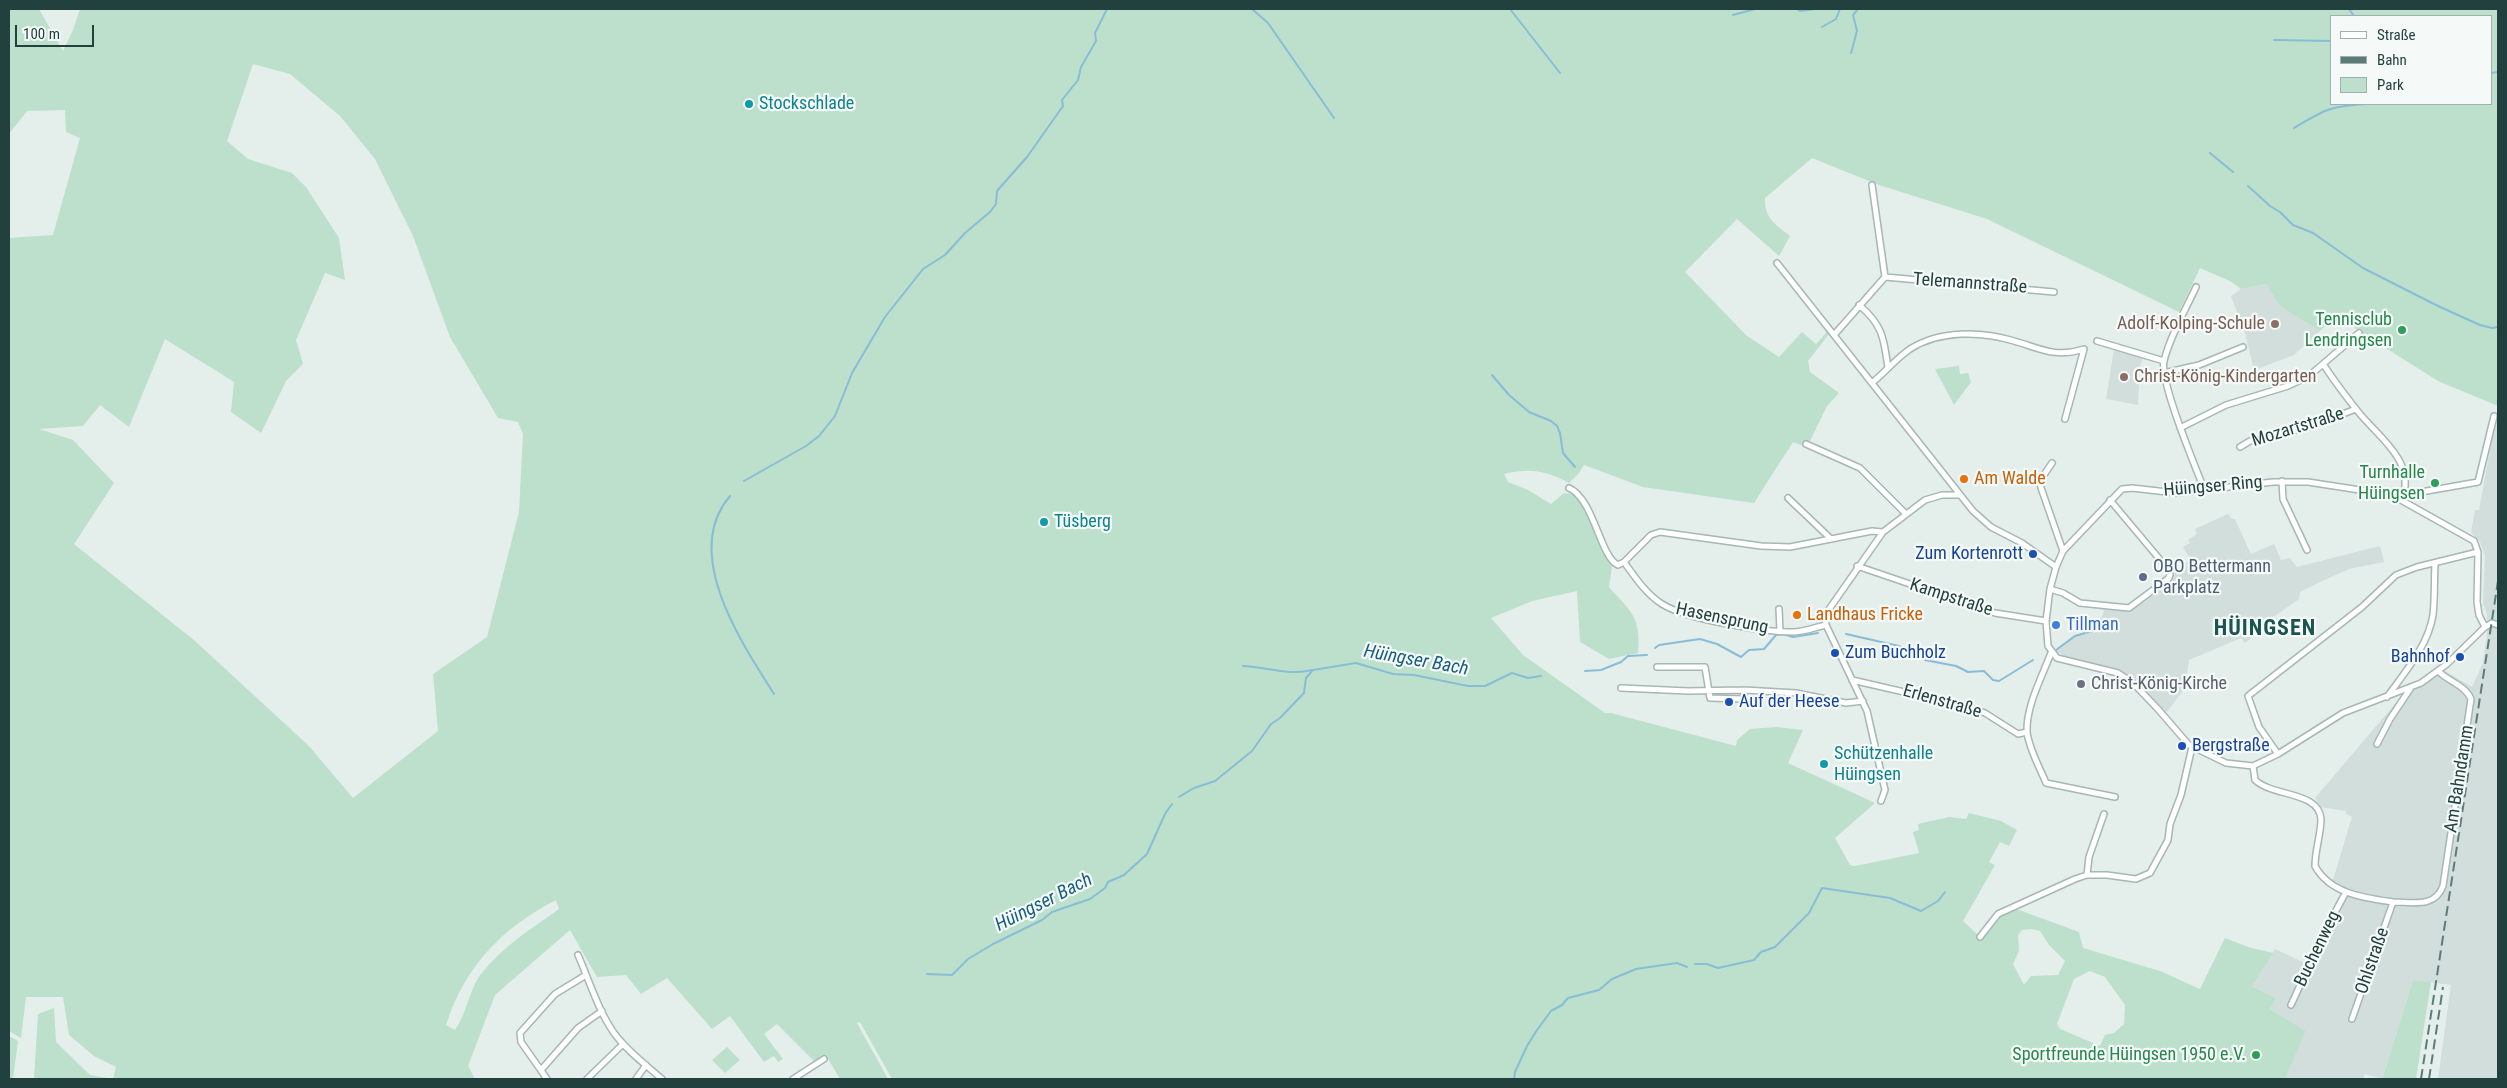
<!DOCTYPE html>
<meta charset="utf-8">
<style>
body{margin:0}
#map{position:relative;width:2507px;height:1088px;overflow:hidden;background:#e4eeeb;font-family:"Roboto Condensed",sans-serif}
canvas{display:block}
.frame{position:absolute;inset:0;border:10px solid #22413e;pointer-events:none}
.legend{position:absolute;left:2330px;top:15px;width:162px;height:90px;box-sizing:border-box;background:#f5faf8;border:1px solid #a1b0ae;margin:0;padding:6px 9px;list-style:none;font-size:15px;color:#22413e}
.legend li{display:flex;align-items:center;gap:10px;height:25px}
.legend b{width:25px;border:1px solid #a1b0ae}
.scale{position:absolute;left:15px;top:25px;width:79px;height:22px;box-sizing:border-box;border:2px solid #22413e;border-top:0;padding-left:6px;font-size:15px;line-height:18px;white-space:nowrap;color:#22413e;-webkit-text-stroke:4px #f5faf8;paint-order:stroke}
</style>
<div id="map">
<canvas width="2507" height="1088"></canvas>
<div class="frame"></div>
<ul class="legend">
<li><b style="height:6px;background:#fff"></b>Straße</li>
<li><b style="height:6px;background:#5d7c79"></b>Bahn</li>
<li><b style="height:14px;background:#bce0cc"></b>Park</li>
</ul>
<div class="scale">100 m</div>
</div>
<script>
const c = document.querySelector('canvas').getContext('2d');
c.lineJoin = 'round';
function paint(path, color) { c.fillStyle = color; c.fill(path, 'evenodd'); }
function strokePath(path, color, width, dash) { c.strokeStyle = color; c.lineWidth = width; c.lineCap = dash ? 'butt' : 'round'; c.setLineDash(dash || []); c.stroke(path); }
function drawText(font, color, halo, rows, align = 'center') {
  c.font = font + ' "Roboto Condensed",sans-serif'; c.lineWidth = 4.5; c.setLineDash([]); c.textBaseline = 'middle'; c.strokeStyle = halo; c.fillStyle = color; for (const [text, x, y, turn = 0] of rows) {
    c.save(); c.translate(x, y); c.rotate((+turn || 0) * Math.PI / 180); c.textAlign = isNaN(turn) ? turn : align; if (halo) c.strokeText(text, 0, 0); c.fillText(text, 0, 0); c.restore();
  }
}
const built = new Path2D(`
 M 2266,284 L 2281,306 L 2320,331 L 2294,355 L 2254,370 L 2245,333 L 2231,296 L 2241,289 Z
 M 2114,349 L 2143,357 L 2140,367 L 2138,405 L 2106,399 Z
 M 2498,406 L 2498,1079 L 2438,1079 L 2451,985 L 2413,980 L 2382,1079 L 2365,1074 L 2363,1079 L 2285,1079 L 2306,1031 L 2270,1009 L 2276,998 L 2252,986 L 2275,949 L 2307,964 L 2344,887 L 2333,880 L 2352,817 L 2346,814 L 2346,811 L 2321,807 L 2315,798 L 2401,697 L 2445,671 L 2472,687 L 2483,663 L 2487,633 L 2487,614 L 2483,604 L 2485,555 L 2480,542 L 2471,532 L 2475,510 L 2479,510 Z
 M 2228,514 L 2232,519 L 2235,519 L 2251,554 L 2274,544 L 2281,560 L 2290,558 L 2297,567 L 2380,546 L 2384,562 L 2349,569 L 2322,581 L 2300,592 L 2299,599 L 2253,631 L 2255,635 L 2245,643 L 2241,638 L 2189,660 L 2185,688 L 2166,713 L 2141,685 L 2119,669 L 2069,659 L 2055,650 L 2073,636 L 2095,628 L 2099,624 L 2106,606 L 2128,611 L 2145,602 L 2172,580 L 2174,572 L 2190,559 L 2183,547 L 2190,543 L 2188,540 L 2197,534 L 2195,529 Z`);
const green = new Path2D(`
 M 9,9 L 39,9 L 63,51 L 73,30 L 80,9 L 2498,9 L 2498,406 L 2438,381 L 2381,345 L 2368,340 L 2339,313 L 2320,331 L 2280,306 L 2266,284 L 2241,289 L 2230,281 L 2200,268 L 2179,312 L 1987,219 L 1879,185 L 1812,158 L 1765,198 C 1764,218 1776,225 1790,236 L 1779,256 L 1737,219 L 1685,272 L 1747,336 L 1779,357 L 1802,332 L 1816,344 L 1827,332 L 1829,334 L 1808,361 L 1810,372 L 1839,393 L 1827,406 L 1807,447 L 1793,442 L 1754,503 L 1643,487 L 1584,465 L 1579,473 L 1569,483 C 1545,470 1530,468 1504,474 L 1508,482 L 1528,490 L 1551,504 L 1564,493 L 1575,495 L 1596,526 L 1602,548 L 1612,566 L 1609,587 C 1632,613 1641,617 1638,653 L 1609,659 L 1580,642 L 1577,591 L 1532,601 L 1491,618 L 1523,655 L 1605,713 L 1611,713 L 1736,746 L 1737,740 L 1750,729 L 1776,727 L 1803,730 L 1788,763 L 1875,803 L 1835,838 L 1850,865 L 1855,866 L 1919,853 L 1913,832 L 1919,830 L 1918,824 L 1949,817 L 1966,819 L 1969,813 L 2001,821 L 2017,830 L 2009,846 L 2000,842 L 1989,862 L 1995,865 L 1963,921 L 1978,935 L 1992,916 L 2008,906 L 2079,932 L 2083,948 L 2160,971 L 2200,989 L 2225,938 L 2248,947 L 2273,953 L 2252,986 L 2276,998 L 2270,1009 L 2306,1031 L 2285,1079 L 892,1079 L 860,1022 L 857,1023 L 888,1079 L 840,1079 L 827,1057 L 815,1062 L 777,1024 L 764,1034 L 783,1059 L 778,1062 L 774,1056 L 764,1062 L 730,1016 L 712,1029 L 667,978 L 641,994 L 626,975 L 597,977 L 570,930 L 495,995 L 468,1066 L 475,1079 L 34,1079 L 38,1014 L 54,1008 L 56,1042 L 90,1075 L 113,1079 L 116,1067 L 94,1056 L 69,1035 L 63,997 L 26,997 L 21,1038 L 9,1031 L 9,238 L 53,235 L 80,138 L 66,132 L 65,110 L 27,111 L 9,134 ZM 2331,16 L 2491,16 L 2491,104 L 2331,104 ZM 253,64 L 290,74 L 340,116 L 375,159 L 413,236 L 450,337 L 498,418 L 518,422 L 523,434 L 519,512 L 487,637 L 433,674 L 438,731 L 353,798 L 309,746 L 195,641 L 74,544 L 114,483 L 73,440 L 39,429 L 83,426 L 100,405 L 129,427 L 165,339 L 234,382 L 231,412 L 261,433 L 286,381 L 303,364 L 296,340 L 325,273 L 345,280 L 339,238 L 306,187 L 292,173 L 248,159 L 227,141 ZM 556,900 L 559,909 C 532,928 502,947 481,974 C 469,990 467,1013 455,1030 L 446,1025 C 465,966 502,928 556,900 ZM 2031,929 L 2040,931 L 2049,945 L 2065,961 L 2058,975 L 2031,976 L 2024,985 L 2013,964 L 2019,951 L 2018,935 L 2022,930 ZM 2090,971 L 2105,977 L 2125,1005 L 2124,1024 L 2114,1033 L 2105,1035 L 2100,1046 L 2060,1029 L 2057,1024 L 2074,979 Z
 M 1959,366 L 1960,374 L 1968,373 L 1971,382 L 1954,405 L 1935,369 Z
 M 2413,980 L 2431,982 L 2416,1079 L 2382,1079 Z
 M 9,1036 L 18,1041 L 13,1079 L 9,1079 Z
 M 727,1047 L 740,1060 L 725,1073 L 712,1060 Z`);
const stream = new Path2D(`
 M 1252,9 L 1268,23 L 1334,118
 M 1510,9 L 1560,73
 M 1797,9 L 1800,11 L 1816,9
 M 2349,9 L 2354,16
 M 1733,15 L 1755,9
 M 1822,27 L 1836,19 L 1840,9
 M 2274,40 L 2331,41
 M 1851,53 L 1857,31 L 1853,15 L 1858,9
 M 2491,73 L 2498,72
 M 2294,128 C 2324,110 2330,106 2365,104
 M 2210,153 L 2233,172
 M 2248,186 L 2270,206 L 2280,212 L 2293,225 L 2313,233 L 2363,268 L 2438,306 L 2480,325 L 2492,328 L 2498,327
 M 1492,375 L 1509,395 L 1529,412 L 1551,421 L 1557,426 L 1560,433 L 1563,453 L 1575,467
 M 744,481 L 806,446 L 819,436 L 835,416 L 852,373 L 885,317 L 923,269 L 945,255 L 965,233 L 990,212 L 996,204 L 997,191 L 1027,157 L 1063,106 L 1062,100 L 1078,80 L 1081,67 L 1096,41 L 1095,33 L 1107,9
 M 730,496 C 681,553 741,642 774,694
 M 1846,634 L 1899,646 L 1925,660 L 1956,666 L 1968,672 L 1984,671 L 1993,680 L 1999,681 L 2033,660
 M 1655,648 L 1659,645 L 1700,639 L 1717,644 L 1741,657 L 1749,650 L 1764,649 L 1776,635 L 1783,634 L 1793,637 L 1818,633
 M 2056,650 L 2075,636 L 2095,630
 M 1243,666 C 1266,667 1290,676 1312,670
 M 1585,671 L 1601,670 L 1621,662 L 1628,656 L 1647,655
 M 1179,797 L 1194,788 L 1215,781 L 1252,751 L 1271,724 L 1280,718 L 1304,693 L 1306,678 L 1313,670 L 1356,663 L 1393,674 L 1414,675 L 1468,686 L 1485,686 L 1512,673 L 1528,678 L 1541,676
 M 1695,964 L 1707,964 L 1718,968 L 1754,960 L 1761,952 L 1775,947 L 1809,913 L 1822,888 L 1890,898 L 1921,911 L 1938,901 L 1945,892
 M 927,974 L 952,975 L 968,959 L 993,944 L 1042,920 L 1052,912 L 1090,899 L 1105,888 L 1108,882 L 1124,875 L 1147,854 L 1165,814 L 1172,804
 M 1514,1079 L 1515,1072 L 1527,1046 L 1537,1030 L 1551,1011 L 1562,1005 L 1568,998 L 1599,990 L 1612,979 L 1636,969 L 1677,963 L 1687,967`);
const street = new Path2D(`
 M 1777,263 L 1973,511 L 1991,527 L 2022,543 L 2056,567
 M 1885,277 L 2054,292
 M 2196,287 C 2185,311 2170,336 2164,361 C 2159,380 2195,466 2204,489
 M 1859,305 C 1883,325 1884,339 1888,368
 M 1834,335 L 1885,277 L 1872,185
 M 2097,341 L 2164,361
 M 2323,364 C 2335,382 2347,398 2360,414 C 2381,439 2416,462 2402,500
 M 2164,373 L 2199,365 L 2243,347
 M 1873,382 C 1885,372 1897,358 1910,349 C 1940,330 1981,331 2014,341 C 2042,349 2055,358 2084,349 L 2065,419
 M 2180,428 L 2226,405 L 2288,386 L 2309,376 L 2359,333
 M 1806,444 L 1860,468 L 1905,513
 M 2240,447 L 2250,441 L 2308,427 L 2356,409
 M 2052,463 L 2039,482 L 2063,551
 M 2282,481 L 2283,499 L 2307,550
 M 1569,488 C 1594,499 1600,557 1618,565 L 1624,562 L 1651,535 L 1660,532 L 1761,546 L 1790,547 L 1872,531 L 1883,532
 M 2404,495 L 2478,482 L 2494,416
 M 1788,498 L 1831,539
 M 1624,562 C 1635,577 1646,594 1662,604 C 1685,619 1764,632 1793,632 C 1804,632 1816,627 1826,625
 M 1857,566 L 1995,613 L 2046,621
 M 2050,589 L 2063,593 L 2080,603 L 2129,608 L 2169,578 L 2170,574 L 2167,568 L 2110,500
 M 1779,609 L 1780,631
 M 2485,627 L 2479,615 L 2477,602 L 2478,552 L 2474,541 L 2392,495 L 2308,482 L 2273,482 L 2176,493 L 2132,488 L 2122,489 L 2063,551 L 2056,567 L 2050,589 L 2046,621 L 2048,646 L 2057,658 L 2118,673 L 2132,682 L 2157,708 L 2189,745 L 2226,763 L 2253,766 L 2278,754 L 2343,713 L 2421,683 L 2447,664 L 2485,627 L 2492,623 L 2498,625
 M 2051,653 C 2042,677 2026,706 2027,732 C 2029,749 2040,768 2046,783 L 2115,797
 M 1657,667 L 1705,667 L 1710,698 L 1743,699 L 1744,690
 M 1852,680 L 1965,706 L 1985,713 L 2018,734 L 2027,732
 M 1621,688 L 1688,691 L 1744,690 L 1796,693 L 1846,703 L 1863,701
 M 2387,697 C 2405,672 2428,646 2433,615 C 2435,598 2434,580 2435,564
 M 2377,744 L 2390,719 L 2410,689
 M 2278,754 L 2259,727 L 2248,696 L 2362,607 L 2396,575 L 2417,567 L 2478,552
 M 2253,766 L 2255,780 C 2273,797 2319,791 2321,819 C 2321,834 2315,850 2315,866 C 2330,894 2365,898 2393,902 L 2352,1019
 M 1881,801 L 1885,790 L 1867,711 L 1826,625 L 1825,615 L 1883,532 L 1925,500 L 1942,495 L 1959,495
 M 2087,875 L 2089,857 L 2104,814
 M 2393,902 C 2413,902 2435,908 2443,886 L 2471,699 C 2465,685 2449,682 2438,671
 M 1980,937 L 1998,914 L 2075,879 L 2087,875 L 2107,875 L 2136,879 L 2150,873 L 2168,840 L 2170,824 L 2181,795 L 2192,747
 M 578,955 C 589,980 598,1010 614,1033 C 627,1051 646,1065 662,1079
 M 2291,1005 L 2326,929 L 2346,892
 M 541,1070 L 578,1028 L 602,1011
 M 547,1079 L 521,1042 L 520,1033 L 555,994 L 586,975
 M 587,1079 L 623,1044
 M 636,1079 L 646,1065
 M 793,1079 L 824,1059`);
const rail = new Path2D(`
 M 2421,1079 L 2498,581
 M 2429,1079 L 2443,987`);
const markers = [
 [749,104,5,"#0f9aa8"],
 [2275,324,5,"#8d6e63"],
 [2402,330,5,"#2e9e5b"],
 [2124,377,5,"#8d6e63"],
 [1964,479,5,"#e8710a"],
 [2435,483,5,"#2e9e5b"],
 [1044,522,5,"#0f9aa8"],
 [2033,554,5,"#1a4fb4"],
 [2143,577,5,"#5c6f8a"],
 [1797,615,5,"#e8710a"],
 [2056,625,5,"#3f7fe0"],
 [1835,653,5,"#1a4fb4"],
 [2460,657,5,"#1a4fb4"],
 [2081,684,5,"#6b7280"],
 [1729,702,5,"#1a4fb4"],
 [2182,746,5,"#1a4fb4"],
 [1824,764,5,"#0f9aa8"],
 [2256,1055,5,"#2e9e5b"]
];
const cultureNames = [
 ["Stockschlade",759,104],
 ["Tüsberg",1054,522],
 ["Schützenhalle",1834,754],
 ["Hüingsen",1834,775]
];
const streetNames = [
 ["Telemannstraße",1970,284,4],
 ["Mozartstraße",2298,428,-17],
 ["Hüingser Ring",2213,487,-5],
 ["Kampstraße",1951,598,18],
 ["Hasensprung",1722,619,12],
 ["Erlenstraße",1942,702,16],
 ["Am Bahndamm",2460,779,-81],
 ["Buchenweg",2318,949,-64],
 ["Ohlstraße",2373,961,-71]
];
const leisureNames = [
 ["Tennisclub",2392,320],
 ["Lendringsen",2392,341],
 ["Turnhalle",2425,473],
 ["Hüingsen",2425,494],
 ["Sportfreunde Hüingsen 1950 e.V.",2246,1055]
];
const educationNames = [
 ["Adolf-Kolping-Schule",2265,324],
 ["Christ-König-Kindergarten",2134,377,"left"]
];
const foodNames = [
 ["Am Walde",1974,479],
 ["Landhaus Fricke",1807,615]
];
const transitNames = [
 ["Zum Kortenrott",2023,554,"right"],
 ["Zum Buchholz",1845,653],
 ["Bahnhof",2450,657,"right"],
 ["Auf der Heese",1739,702],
 ["Bergstraße",2192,746]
];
const serviceNames = [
 ["OBO Bettermann",2153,567],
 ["Parkplatz",2153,588]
];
const shopNames = [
 ["Tillman",2066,625]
];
const worshipNames = [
 ["Christ-König-Kirche",2091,684]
];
const waterNames = [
 ["Hüingser Bach",1416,661,10],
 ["Hüingser Bach",1044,903,-27]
];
const districtNames = [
 ["HÜINGSEN",2265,629]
];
paint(built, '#d2dedb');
paint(green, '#bce0cc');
strokePath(stream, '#89bdd6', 2);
strokePath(street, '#a6b7b4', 8);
strokePath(street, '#fff', 5);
strokePath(rail, '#5d7c79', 2, [10, 5]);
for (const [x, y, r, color] of markers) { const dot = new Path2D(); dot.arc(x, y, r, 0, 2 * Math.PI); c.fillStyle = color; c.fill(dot); strokePath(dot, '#f5faf8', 2); }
drawText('18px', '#0d838f', '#f5faf8', cultureNames, 'left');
drawText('18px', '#22413e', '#f5faf8', streetNames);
drawText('18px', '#27864d', '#f5faf8', leisureNames, 'right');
drawText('18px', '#785e54', '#f5faf8', educationNames, 'right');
drawText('18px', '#c56008', '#f5faf8', foodNames, 'left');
drawText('18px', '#164399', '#f5faf8', transitNames, 'left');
drawText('18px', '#4e5e75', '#f5faf8', serviceNames, 'left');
drawText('18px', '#366cbe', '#f5faf8', shopNames, 'left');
drawText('18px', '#5b616d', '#f5faf8', worshipNames, 'left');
drawText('italic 19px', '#185e81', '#f5faf8', waterNames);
c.letterSpacing = '1px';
drawText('bold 22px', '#1c5550', '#f5faf8', districtNames);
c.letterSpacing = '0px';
</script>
